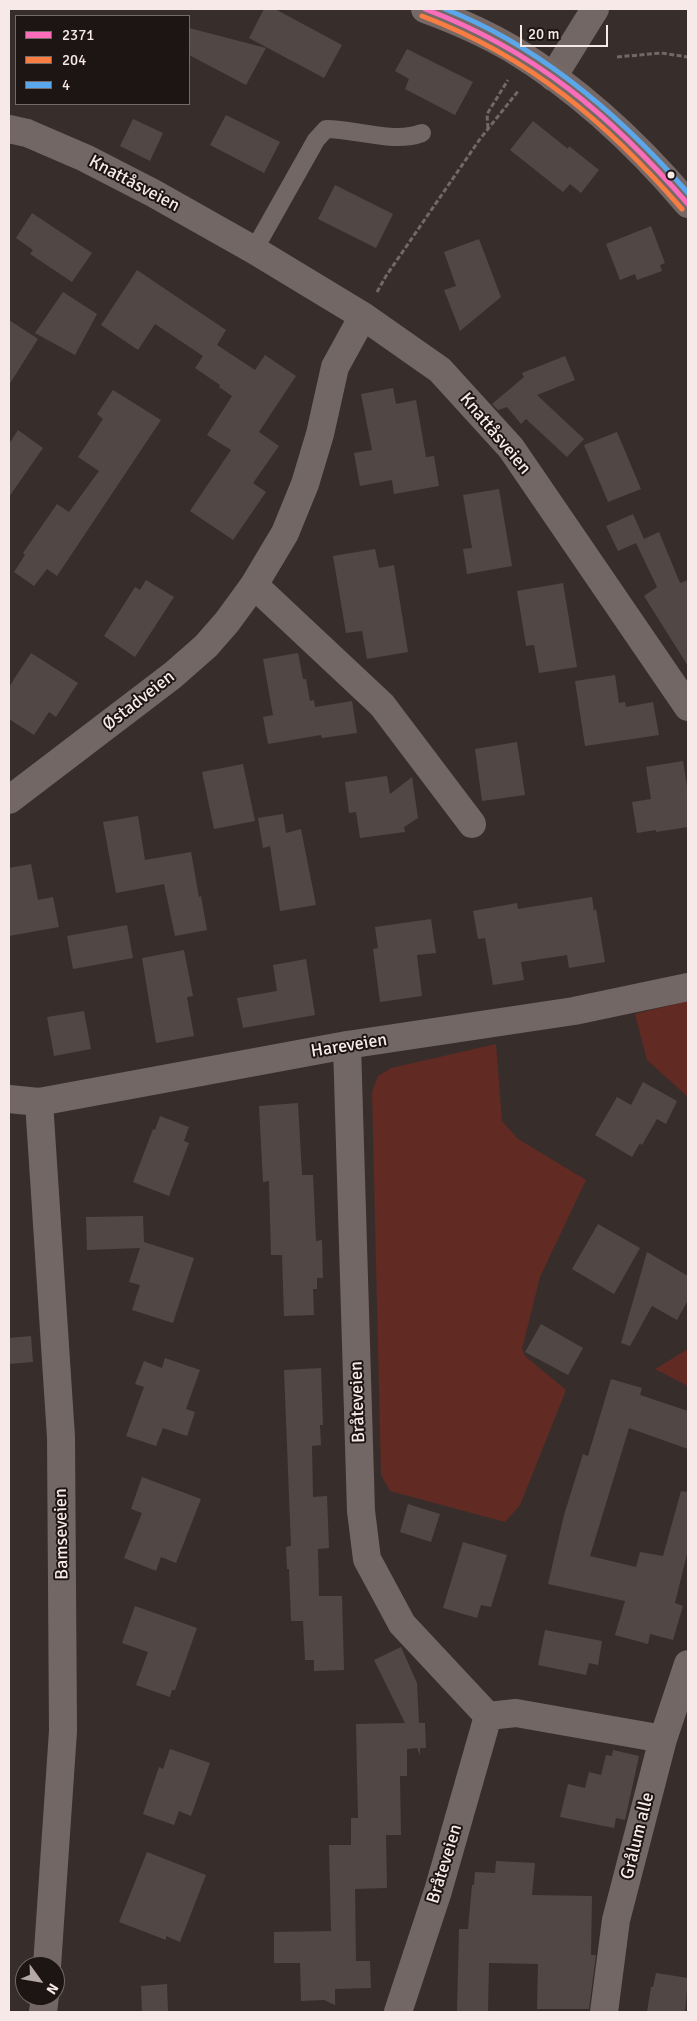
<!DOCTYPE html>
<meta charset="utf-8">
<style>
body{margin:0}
#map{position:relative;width:697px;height:2021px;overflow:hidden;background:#372e2c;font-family:Signika,sans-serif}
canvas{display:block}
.frame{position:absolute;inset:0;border:10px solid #f6e9e7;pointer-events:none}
.legend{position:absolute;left:15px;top:15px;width:175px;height:90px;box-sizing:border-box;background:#1d1513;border:1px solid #746a68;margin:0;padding:6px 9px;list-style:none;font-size:15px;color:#f6e9e7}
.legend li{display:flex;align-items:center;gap:10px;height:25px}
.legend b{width:25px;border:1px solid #746a68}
.north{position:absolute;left:15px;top:1956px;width:50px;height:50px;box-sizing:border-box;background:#1d1513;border:1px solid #746a68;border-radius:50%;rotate:122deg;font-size:14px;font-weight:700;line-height:20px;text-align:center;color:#f6e9e7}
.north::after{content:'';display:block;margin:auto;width:18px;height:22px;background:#b3a8a6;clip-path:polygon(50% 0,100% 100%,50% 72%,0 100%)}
.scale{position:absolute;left:520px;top:25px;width:88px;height:22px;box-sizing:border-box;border:2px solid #f6e9e7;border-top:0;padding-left:6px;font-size:15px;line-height:18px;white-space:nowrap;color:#f6e9e7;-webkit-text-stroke:4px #1d1513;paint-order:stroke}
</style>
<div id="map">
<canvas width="697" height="2021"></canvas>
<div class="frame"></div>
<ul class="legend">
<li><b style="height:6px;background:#fb6dba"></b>2371</li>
<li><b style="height:6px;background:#f77d43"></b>204</li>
<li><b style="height:6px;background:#5aa8eb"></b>4</li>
</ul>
<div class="north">N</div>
<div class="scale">20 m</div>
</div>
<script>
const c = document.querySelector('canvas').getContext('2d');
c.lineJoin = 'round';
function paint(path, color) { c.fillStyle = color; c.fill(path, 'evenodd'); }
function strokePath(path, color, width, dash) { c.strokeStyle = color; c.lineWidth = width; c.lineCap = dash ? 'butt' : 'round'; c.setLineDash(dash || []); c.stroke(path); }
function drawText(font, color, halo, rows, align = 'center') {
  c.font = font + ' Signika,sans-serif'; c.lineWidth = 4; c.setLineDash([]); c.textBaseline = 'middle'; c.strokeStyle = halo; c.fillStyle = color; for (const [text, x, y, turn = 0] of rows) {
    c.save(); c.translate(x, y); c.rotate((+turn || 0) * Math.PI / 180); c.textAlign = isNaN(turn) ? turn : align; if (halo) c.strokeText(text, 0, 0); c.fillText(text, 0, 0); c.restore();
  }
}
const green = new Path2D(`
 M 688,1001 L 688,1097 L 647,1060 L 635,1014 Z
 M 496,1044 L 502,1121 L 518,1139 L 586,1180 L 540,1277 L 522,1349 L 525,1356 L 566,1390 L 520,1505 L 505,1522 L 390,1491 L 381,1475 L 372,1092 L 378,1076 L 391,1068 Z
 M 688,1349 L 688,1386 L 655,1369 Z`);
const building = new Path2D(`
 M 264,9 L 275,9 L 342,45 L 324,78 L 249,38 Z
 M 189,28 L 266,48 L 246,85 L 189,55 Z
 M 407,49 L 473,82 L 455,115 L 405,89 L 409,79 L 395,71 Z
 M 226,115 L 280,142 L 264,173 L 210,145 Z
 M 133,119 L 163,133 L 150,161 L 120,146 Z
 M 533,121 L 568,149 L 569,146 L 599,170 L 581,193 L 570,184 L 563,192 L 510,150 Z
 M 335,185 L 393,214 L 376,248 L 318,219 Z
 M 32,213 L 92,253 L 72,282 L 30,254 L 33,250 L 16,238 Z
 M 651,226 L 665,263 L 660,265 L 662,271 L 637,280 L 635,274 L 620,280 L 606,244 Z
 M 479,239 L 501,297 L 460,331 L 444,290 L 456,286 L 444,252 Z
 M 137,270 L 226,330 L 217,345 L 255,370 L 265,355 L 296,376 L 259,432 L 279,446 L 253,483 L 266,492 L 233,540 L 190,511 L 231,450 L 207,435 L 232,396 L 219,387 L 220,385 L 195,368 L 203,356 L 155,324 L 138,350 L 101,325 Z
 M 63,292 L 97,314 L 75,355 L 35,333 Z
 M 9,320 L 38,339 L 9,385 Z
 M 565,356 L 575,380 L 537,395 L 584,439 L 567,457 L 526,419 L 521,424 L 507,407 L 498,410 L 492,404 L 524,377 L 522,373 Z
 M 393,388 L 396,404 L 416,400 L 426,457 L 434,456 L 439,486 L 394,494 L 392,480 L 360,486 L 354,453 L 372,450 L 361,394 Z
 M 113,390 L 161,420 L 57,576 L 47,569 L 34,586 L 14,572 L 25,555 L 23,553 L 57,504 L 69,512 L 99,471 L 78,457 L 103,419 L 97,414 Z
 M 18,430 L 43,448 L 9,497 L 9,444 Z
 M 617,432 L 641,489 L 608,502 L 584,445 Z
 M 499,489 L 512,566 L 467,574 L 463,549 L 472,548 L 463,495 Z
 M 633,514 L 644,539 L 659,532 L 680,583 L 688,580 L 688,666 L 644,596 L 657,587 L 636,543 L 618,551 L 606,526 Z
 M 375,549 L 379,568 L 394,565 L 408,652 L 367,659 L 362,631 L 346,633 L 333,556 Z
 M 146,580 L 174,597 L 135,657 L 104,636 L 135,587 L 140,590 Z
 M 563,583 L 577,667 L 539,673 L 534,645 L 526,646 L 517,591 Z
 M 31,653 L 78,683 L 56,717 L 49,712 L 34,735 L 9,719 L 9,687 Z
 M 298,653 L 303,679 L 306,679 L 310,701 L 314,700 L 315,707 L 352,701 L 357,733 L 322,738 L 321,735 L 268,744 L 263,717 L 273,715 L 263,659 Z
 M 615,675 L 619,703 L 625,702 L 626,707 L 653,702 L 659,735 L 585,746 L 575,681 Z
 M 517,742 L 525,795 L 482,801 L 475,749 Z
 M 683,761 L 688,793 L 688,827 L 656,832 L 656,830 L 637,833 L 632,802 L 651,799 L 646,767 Z
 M 243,764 L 255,821 L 214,829 L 202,772 Z
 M 387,776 L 390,794 L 412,777 L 418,818 L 404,827 L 405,832 L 360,838 L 356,812 L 349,813 L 345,782 Z
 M 283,814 L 286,833 L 301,829 L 316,905 L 280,911 L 270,846 L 263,848 L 258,818 Z
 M 138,816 L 145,860 L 191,852 L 199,897 L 201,896 L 207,930 L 175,936 L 164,884 L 116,893 L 103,822 Z
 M 31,864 L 38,900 L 53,897 L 59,927 L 9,936 L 9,868 Z
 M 592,897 L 594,911 L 596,909 L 605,962 L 569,968 L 567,955 L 521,962 L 524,980 L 493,985 L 485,938 L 478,939 L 473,911 L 517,903 L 518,909 Z
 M 431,919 L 436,953 L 417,955 L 422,996 L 380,1002 L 373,949 L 378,948 L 375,927 Z
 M 127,925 L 133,958 L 73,969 L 67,936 Z
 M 184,950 L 193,996 L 187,997 L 194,1036 L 156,1043 L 142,958 Z
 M 306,959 L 315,1015 L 243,1028 L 237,998 L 277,991 L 273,965 Z
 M 84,1011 L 91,1049 L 54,1056 L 47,1017 Z
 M 643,1082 L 677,1101 L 666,1124 L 657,1119 L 642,1145 L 640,1143 L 632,1157 L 595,1135 L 617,1097 L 631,1105 Z
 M 298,1103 L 302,1175 L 313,1175 L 316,1241 L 322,1240 L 323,1278 L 317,1278 L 317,1289 L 313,1289 L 314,1315 L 284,1316 L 282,1255 L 271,1255 L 269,1181 L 263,1182 L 259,1106 Z
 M 160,1116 L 189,1127 L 184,1141 L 189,1143 L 169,1196 L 133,1182 L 153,1129 L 155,1130 Z
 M 143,1216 L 144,1242 L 194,1258 L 173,1323 L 132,1310 L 140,1285 L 129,1282 L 140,1248 L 87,1250 L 86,1217 Z
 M 598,1224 L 640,1248 L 614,1294 L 572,1269 Z
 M 647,1252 L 688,1276 L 688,1300 L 677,1320 L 652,1306 L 630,1346 L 621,1343 Z
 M 541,1324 L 583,1348 L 568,1375 L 525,1352 Z
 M 31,1336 L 33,1362 L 9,1364 L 9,1338 Z
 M 165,1358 L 200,1370 L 186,1409 L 195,1412 L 187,1436 L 163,1428 L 156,1446 L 126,1436 L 144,1387 L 135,1384 L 144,1361 L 162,1368 Z
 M 321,1368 L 323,1425 L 320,1425 L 321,1445 L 312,1446 L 313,1497 L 327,1496 L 329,1548 L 318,1549 L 319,1596 L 342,1596 L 344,1670 L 314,1671 L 314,1660 L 305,1660 L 303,1621 L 291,1621 L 289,1569 L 287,1569 L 286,1547 L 291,1546 L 284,1370 Z
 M 611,1379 L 642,1388 L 640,1395 L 688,1411 L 688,1449 L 629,1428 L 590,1556 L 636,1567 L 640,1552 L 663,1556 L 681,1491 L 688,1492 L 688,1550 L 675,1603 L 683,1606 L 673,1640 L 650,1634 L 648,1644 L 615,1635 L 625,1601 L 548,1584 L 564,1515 L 583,1454 L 588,1456 Z
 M 142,1477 L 201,1499 L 176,1563 L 161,1557 L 156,1571 L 124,1558 L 142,1513 L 131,1509 Z
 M 408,1504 L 440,1514 L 431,1542 L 400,1532 Z
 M 463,1542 L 507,1555 L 491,1607 L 481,1605 L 477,1618 L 443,1608 Z
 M 135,1606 L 197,1628 L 175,1690 L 172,1690 L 170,1697 L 136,1685 L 148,1652 L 122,1643 Z
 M 545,1630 L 602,1641 L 598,1665 L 589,1663 L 586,1675 L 538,1665 Z
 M 401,1647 L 417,1683 L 419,1723 L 425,1723 L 426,1748 L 420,1748 L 420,1755 L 417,1748 L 407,1749 L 407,1776 L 400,1776 L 401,1835 L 386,1835 L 387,1888 L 355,1889 L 356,1961 L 370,1961 L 371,1988 L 335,1989 L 335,2005 L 324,2000 L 301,2001 L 300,1963 L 274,1963 L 274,1932 L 331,1931 L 329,1845 L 351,1845 L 351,1818 L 358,1818 L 356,1724 L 405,1723 L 374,1660 Z
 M 170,1749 L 210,1763 L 191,1816 L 179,1811 L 174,1825 L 143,1814 L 159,1767 L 163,1769 Z
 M 613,1750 L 639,1756 L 625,1820 L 616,1818 L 614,1828 L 560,1817 L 568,1784 L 585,1788 L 589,1772 L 601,1775 L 606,1755 L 612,1756 Z
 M 147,1852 L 206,1875 L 180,1942 L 166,1936 L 166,1940 L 119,1922 Z
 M 496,1861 L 535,1863 L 532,1895 L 592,1896 L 591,1955 L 596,1955 L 589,2009 L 537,2009 L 538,1964 L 489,1963 L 488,2012 L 457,2012 L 459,1929 L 468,1929 L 472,1885 L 474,1885 L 475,1872 L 495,1873 Z
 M 656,1973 L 688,1978 L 685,2012 L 647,2012 L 651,1987 L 653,1987 Z
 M 167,1984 L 168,2012 L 142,2012 L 141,1986 Z`);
const path = new Path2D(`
 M 617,57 L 661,53 L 688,57
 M 488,128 L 487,114 L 508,80
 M 377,292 L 386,276 L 480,139 L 519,90`);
const lane = new Path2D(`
 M 254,250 L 316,140 L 326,129 C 356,129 394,144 422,133`);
const street = new Path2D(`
 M 553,77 L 595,9
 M 9,129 L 27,133 L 85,158 L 153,193 L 254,250 L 363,316 L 440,370 L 511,448 L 688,707
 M 254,585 L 382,705 L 472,824
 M 9,800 L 173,675 L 206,646 L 227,622 L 254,585 L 285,533 L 305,484 L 320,434 L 335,367 L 363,316
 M 347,1045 L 361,1511 L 367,1559 L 402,1624 L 488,1716
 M 9,1099 L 39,1102 L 347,1045 L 574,1011 L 688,987
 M 39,1102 L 61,1437 L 63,1731 L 47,1966
 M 43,2012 L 45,1996
 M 398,2012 L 438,1891 L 488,1716 L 516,1713 L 663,1739
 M 604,2012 L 616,1920 L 663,1739 L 688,1664`);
const primary = new Path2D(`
 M 425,9 C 455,20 485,33 512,49 C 578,89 638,145 688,204`);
const bus1 = new Path2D(`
 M 425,9 C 536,51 611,116 688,204`);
const bus2 = new Path2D(`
 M 422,16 C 531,57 607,123 682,209`);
const bus3 = new Path2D(`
 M 445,9 C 542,47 621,116 688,193`);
const markers = [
 [671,175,4.5,"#f6e9e7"]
];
const streetNames = [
 ["Knattåsveien",134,184,28],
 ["Knattåsveien",495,434,50],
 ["Østadveien",139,701,-38],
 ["Hareveien",349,1046,-9],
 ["Bråteveien",358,1402,-92],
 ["Bamseveien",62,1534,-91],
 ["Grålum alle",638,1836,-76],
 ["Bråteveien",445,1864,-73]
];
paint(green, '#612a22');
paint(building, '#514846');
strokePath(path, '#726867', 3, [5, 2.5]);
strokePath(lane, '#736765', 18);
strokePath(street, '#736765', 28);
strokePath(primary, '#756865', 28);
strokePath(bus1, '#fb6dba', 5);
strokePath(bus2, '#f77d43', 5);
strokePath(bus3, '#5aa8eb', 5);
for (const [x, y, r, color] of markers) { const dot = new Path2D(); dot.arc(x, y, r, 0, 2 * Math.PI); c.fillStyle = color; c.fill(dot); strokePath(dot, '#1d1513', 2); }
drawText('18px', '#f6e9e7', '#1d1513', streetNames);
</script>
